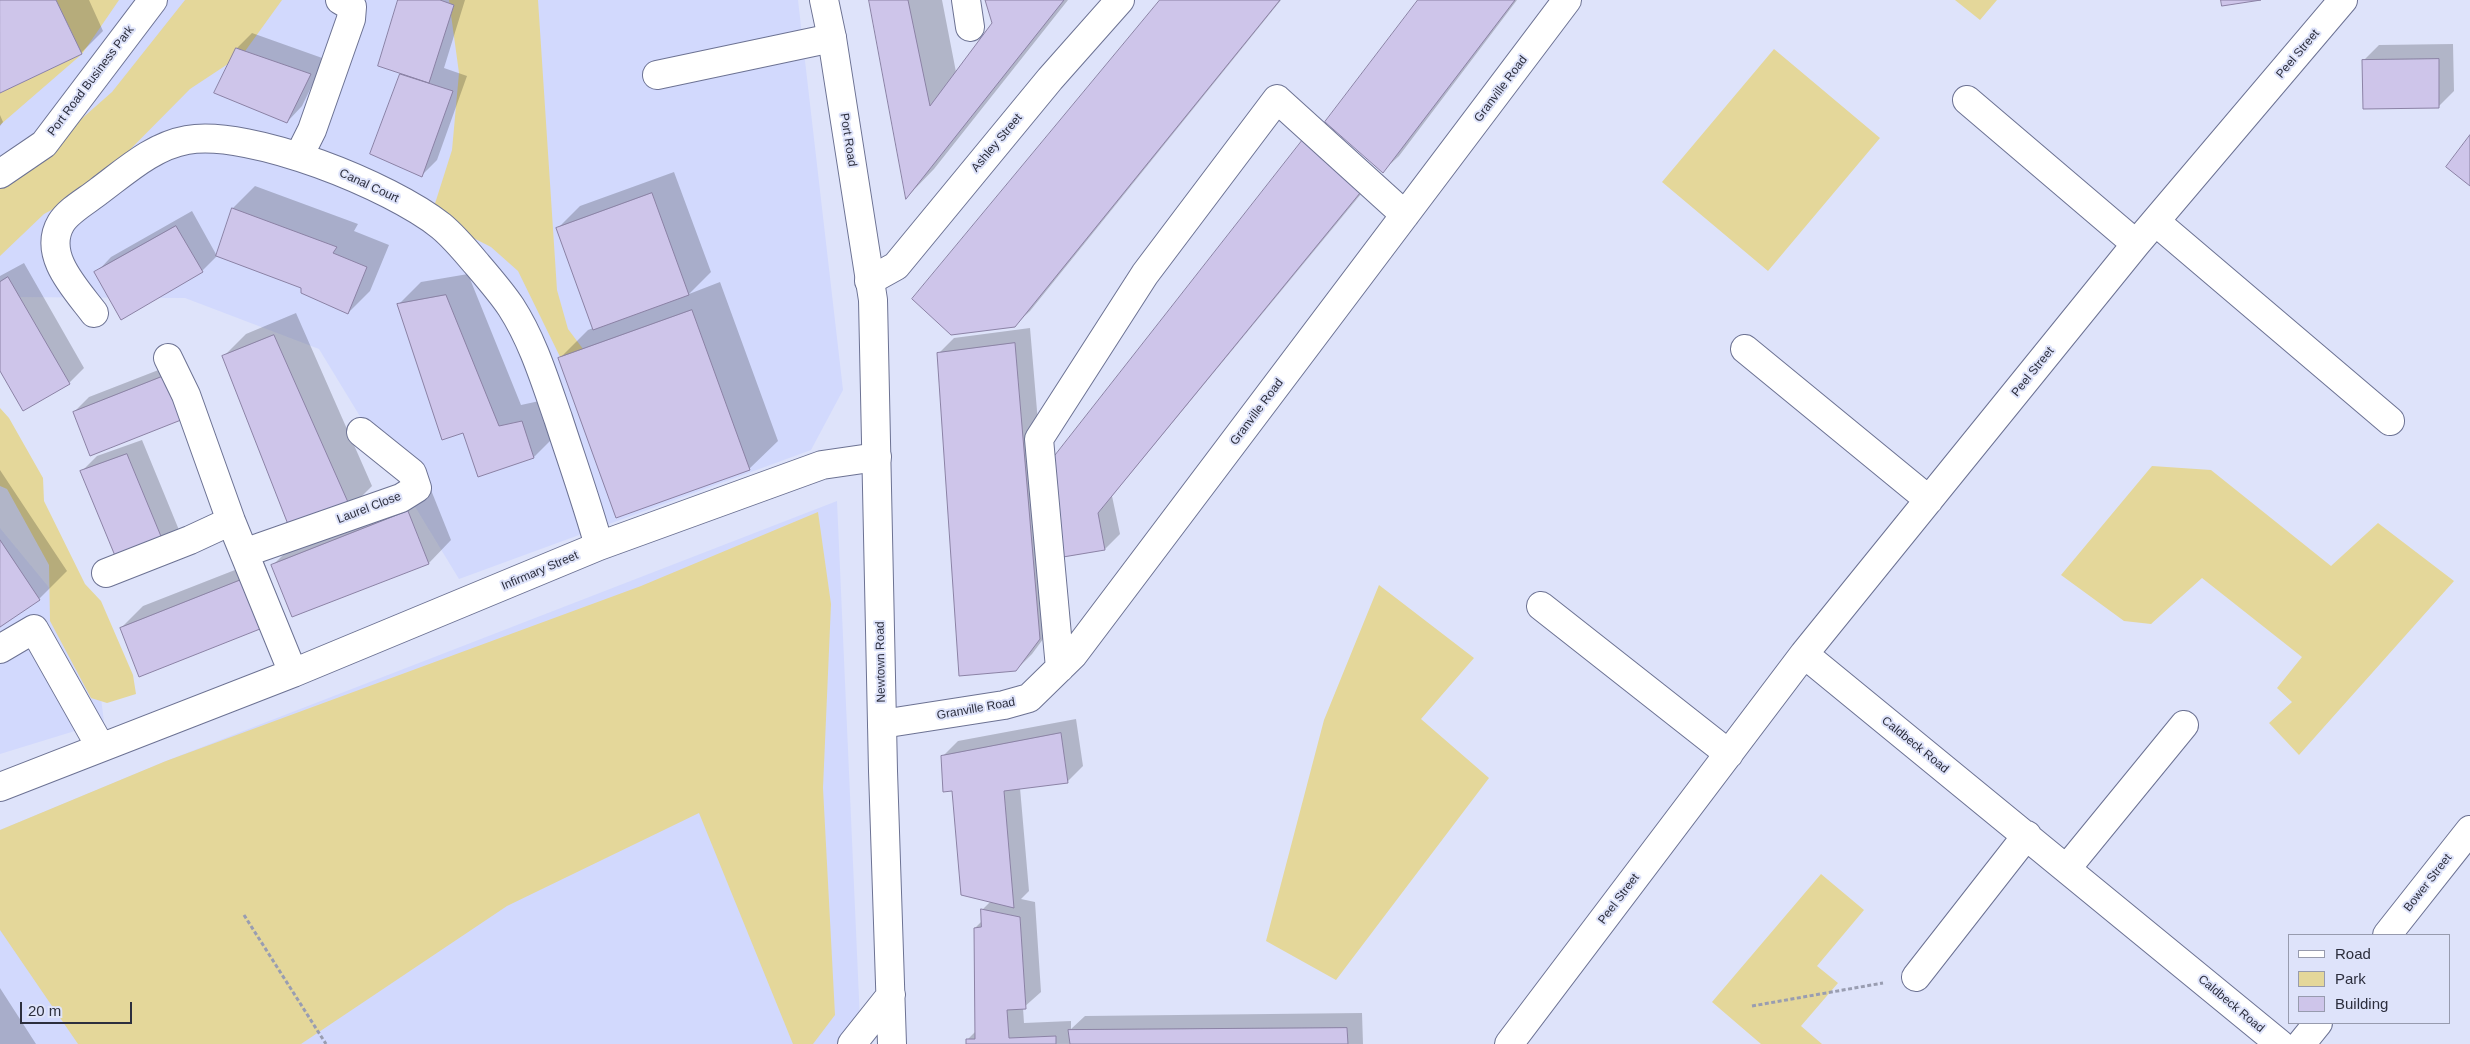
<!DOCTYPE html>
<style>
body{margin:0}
#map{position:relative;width:2470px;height:1044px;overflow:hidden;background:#dee3fa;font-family:Arial,sans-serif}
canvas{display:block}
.legend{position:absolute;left:2288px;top:934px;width:162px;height:90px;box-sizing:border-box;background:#dee3fa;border:1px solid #979bae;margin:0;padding:6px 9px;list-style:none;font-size:15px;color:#2c2e3d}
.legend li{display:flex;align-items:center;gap:10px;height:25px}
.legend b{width:25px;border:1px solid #979bae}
.scale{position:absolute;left:20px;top:1002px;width:112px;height:22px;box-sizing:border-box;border:2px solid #2c2e3d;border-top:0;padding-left:6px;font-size:15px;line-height:18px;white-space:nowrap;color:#2c2e3d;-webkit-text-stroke:4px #dee3fa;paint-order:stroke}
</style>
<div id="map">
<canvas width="2470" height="1044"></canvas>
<ul class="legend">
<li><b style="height:6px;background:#fff"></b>Road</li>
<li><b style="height:14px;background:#e4d79a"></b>Park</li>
<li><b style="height:14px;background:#cec5ea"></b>Building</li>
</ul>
<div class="scale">20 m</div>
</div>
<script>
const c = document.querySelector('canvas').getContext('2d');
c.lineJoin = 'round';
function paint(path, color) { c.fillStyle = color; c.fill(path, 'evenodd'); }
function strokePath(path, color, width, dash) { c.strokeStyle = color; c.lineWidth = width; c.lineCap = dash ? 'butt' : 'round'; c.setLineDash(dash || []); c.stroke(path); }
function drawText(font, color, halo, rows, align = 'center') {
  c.font = font + ' Arial,sans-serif'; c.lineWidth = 4; c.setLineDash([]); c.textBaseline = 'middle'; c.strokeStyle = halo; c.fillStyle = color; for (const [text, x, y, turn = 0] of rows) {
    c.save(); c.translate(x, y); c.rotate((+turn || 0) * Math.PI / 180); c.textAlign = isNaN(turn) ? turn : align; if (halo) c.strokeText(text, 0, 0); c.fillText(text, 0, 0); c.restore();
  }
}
const built = new Path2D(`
 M 0,0 L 798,0 L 843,390 L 811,450 L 459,579 L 319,349 L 185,298 L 0,297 Z
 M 837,501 L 861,1044 L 0,1044 L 0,830 L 166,761 Z
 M 0,528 L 94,642 L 104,722 L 0,754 Z`);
const green = new Path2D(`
 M 56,0 L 119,0 L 82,54 L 0,125 L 0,93 L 82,54 Z
 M 185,0 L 282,0 L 243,54 L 190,89 L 92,188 L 44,214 L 0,256 L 0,186 L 12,180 L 112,92 Z
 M 449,0 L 538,0 L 557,290 L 568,329 L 583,349 L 567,371 L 518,271 L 491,247 L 438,220 L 432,213 L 452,150 L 459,73 Z
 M 1955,0 L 1997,0 L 1980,20 Z
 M 1774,49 L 1880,138 L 1768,271 L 1662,182 Z
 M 0,408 L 9,418 L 43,478 L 44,501 L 85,584 L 101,601 L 133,675 L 136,694 L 107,703 L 91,698 L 50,621 L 49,565 L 7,489 L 0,486 Z
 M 2152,466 L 2211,470 L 2331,566 L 2378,523 L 2454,581 L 2299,755 L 2269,723 L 2292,702 L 2277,688 L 2302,657 L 2202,578 L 2151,624 L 2124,621 L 2061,575 Z
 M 818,512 L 831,604 L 823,788 L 835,1015 L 813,1044 L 793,1044 L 699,813 L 507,906 L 301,1044 L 78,1044 L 0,930 L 0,830 L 166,761 L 641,586 Z
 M 1379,585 L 1474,658 L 1421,719 L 1489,778 L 1336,980 L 1266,941 L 1324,720 Z
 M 1821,874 L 1864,910 L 1817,966 L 1838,983 L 1801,1026 L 1822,1044 L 1761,1044 L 1712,1002 Z`);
const shadow = new Path2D(`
 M 0,0 L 89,0 L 103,31 L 81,53 L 0,91 Z
 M 399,0 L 465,0 L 444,68 L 467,76 L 437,160 L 422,175 L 372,154 L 402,74 Z
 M 870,0 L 942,0 L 956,72 L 993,23 L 986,0 L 1068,0 L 934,169 L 907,197 Z
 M 1161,0 L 1281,0 L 1030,311 L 1014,326 Z
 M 1420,0 L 1517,0 L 1399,156 L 1383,171 Z
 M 252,33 L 325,59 L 302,106 L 287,122 L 237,48 Z
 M 2453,44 L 2454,91 L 2438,107 L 2364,60 L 2379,45 Z
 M 0,115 L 3,122 L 0,126 Z
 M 1306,138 L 1375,177 L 1112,496 L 1120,534 L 1105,549 L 1065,556 Z
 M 674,172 L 711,272 L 689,294 L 720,282 L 778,441 L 749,469 L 560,358 L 588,330 L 593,328 L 558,228 L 580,206 Z
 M 255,186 L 358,224 L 354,231 L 389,245 L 370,291 L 348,313 L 303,287 L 218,255 L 202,271 L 96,273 L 111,257 L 192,211 L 217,256 L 233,208 Z
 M 24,263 L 84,368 L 69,383 L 0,369 L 0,276 Z
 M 468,274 L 521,405 L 544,400 L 556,435 L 534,457 L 464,431 L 399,304 L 421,282 Z
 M 296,313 L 372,486 L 350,508 L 224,356 L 246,334 Z
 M 1030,328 L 1055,623 L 1032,654 L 1016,670 L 939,353 L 954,338 Z
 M 179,362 L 196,404 L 74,412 L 89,397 Z
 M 142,440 L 179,530 L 164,545 L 81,472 L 97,456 Z
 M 0,470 L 67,571 L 39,599 L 0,625 Z
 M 431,490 L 451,540 L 429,563 L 293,616 L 273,565 L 295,543 Z
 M 263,559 L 281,606 L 259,628 L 121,628 L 143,606 Z
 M 1076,719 L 1083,766 L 1067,782 L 1020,788 L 1029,891 L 1021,899 L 1035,902 L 1041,992 L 1023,1008 L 1024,1023 L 1071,1021 L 1071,1029 L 1085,1016 L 1362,1013 L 1363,1044 L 968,1044 L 967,1040 L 977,1030 L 975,928 L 982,921 L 982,910 L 991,901 L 942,757 L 958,741 Z
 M 0,988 L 36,1044 L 0,1044 Z`);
const building = new Path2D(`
 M 0,0 L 56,0 L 82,54 L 0,93 Z
 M 398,0 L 440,0 L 454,5 L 429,83 L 378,66 Z
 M 869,0 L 908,0 L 930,106 L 992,23 L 985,0 L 1064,0 L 906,199 Z
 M 1160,0 L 1280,0 L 1015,327 L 951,335 L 912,299 Z
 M 1418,0 L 1515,0 L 1383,173 L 1325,122 Z
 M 2221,0 L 2261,0 L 2222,6 Z
 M 236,48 L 311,74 L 287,123 L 214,93 Z
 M 2439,59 L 2439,108 L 2363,109 L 2362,60 Z
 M 400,74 L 453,91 L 422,177 L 370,154 Z
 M 2470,135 L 2470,186 L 2446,167 Z
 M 1305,137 L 1360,193 L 1098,513 L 1105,550 L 1063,557 L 1053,458 Z
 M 652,193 L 689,295 L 593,330 L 556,228 Z
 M 232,208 L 337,247 L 333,253 L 367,267 L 348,314 L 301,293 L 301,288 L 216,256 Z
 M 176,226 L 203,272 L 121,320 L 94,272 Z
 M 8,277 L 70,384 L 23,411 L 0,371 L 0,282 Z
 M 446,295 L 499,426 L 522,421 L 534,458 L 478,477 L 463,433 L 442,440 L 397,304 Z
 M 692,310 L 750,470 L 616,518 L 558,358 Z
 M 274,335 L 351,509 L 291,532 L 222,356 Z
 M 1015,343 L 1040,639 L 1016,671 L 959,676 L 937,353 Z
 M 164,376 L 181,420 L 90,456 L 73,412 Z
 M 127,454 L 165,546 L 118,563 L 80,471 Z
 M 408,511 L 429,564 L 292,617 L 271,565 Z
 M 0,540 L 40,600 L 0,627 Z
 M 241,580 L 260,629 L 139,677 L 120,628 Z
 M 1061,733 L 1068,783 L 1004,791 L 1014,908 L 961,895 L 952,791 L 943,792 L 941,756 Z
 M 981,909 L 1020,917 L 1026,1009 L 1007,1010 L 1009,1038 L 1056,1036 L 1056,1044 L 966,1044 L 966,1039 L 975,1039 L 974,928 L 981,927 Z
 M 1347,1028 L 1348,1044 L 1070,1044 L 1068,1030 Z`);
const path = new Path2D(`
 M 244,915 L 326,1044
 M 1752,1006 L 1883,983`);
const minor = new Path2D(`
 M 966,0 L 970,27
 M 657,75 L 832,38
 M 1967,100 L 2136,244
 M 299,156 L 312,130 L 351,19 L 352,7 L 340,0
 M 0,174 L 44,144 L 153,0
 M 2156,222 L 2390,421
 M 869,281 L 896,266 L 1050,79 L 1120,0
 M 94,313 C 76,289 42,255 61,223 C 69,210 88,200 99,191 C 126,171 153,146 187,140 C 251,129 391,186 441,226 C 453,236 465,250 475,262 C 487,276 501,292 511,307 C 533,341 545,381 558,418 C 572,461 587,503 599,546
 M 1745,349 L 1929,500
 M 168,358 L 186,395 L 231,521 L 293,673
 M 244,553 L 401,498 L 417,488 L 412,473 L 361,432
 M 106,573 L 190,540 L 231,521
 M 1541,606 L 1729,754
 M 0,649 L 34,629 L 100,746
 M 1804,654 L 2280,1044
 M 1060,668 L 1039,439 L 1145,274 L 1277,99 L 1405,215
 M 882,724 L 1004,705 L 1029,698 L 1073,655 L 1567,0
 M 0,787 L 293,673 L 599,546 L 822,465 L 877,457
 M 2067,868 L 2184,725
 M 2387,935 L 2470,830
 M 1916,977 L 2027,835
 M 1509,1044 L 1804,654 L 2136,244 L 2343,0
 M 2301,1044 L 2318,1023`);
const major = new Path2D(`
 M 824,0 L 832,38 L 873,300 L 883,771 L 892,1044
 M 852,1044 L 891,995`);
const streetNames = [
 ["Peel Street",2298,54,-50],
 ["Port Road Business Park",91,81,-53],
 ["Granville Road",1501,89,-53],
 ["Port Road",848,140,81],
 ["Ashley Street",997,143,-50],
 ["Canal Court",369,186,25],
 ["Peel Street",2033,372,-51],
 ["Granville Road",1257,412,-53],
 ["Laurel Close",369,508,-21],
 ["Infirmary Street",540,571,-23],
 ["Newtown Road",881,662,-91],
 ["Granville Road",976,709,-10],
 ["Caldbeck Road",1915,745,39],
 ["Bower Street",2428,883,-52],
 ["Peel Street",1619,899,-53],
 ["Caldbeck Road",2231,1004,40]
];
paint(built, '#d2d9fd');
paint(green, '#e4d79a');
paint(shadow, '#0003');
paint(building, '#cec5ea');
strokePath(building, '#8b82a5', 1);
strokePath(minor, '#6c7293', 30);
strokePath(major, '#6c7293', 30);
strokePath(path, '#999db1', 3, [4, 2.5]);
strokePath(minor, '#fff', 28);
strokePath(major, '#fff', 28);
drawText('12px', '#2c2e3d', '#dee3fa', streetNames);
</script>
